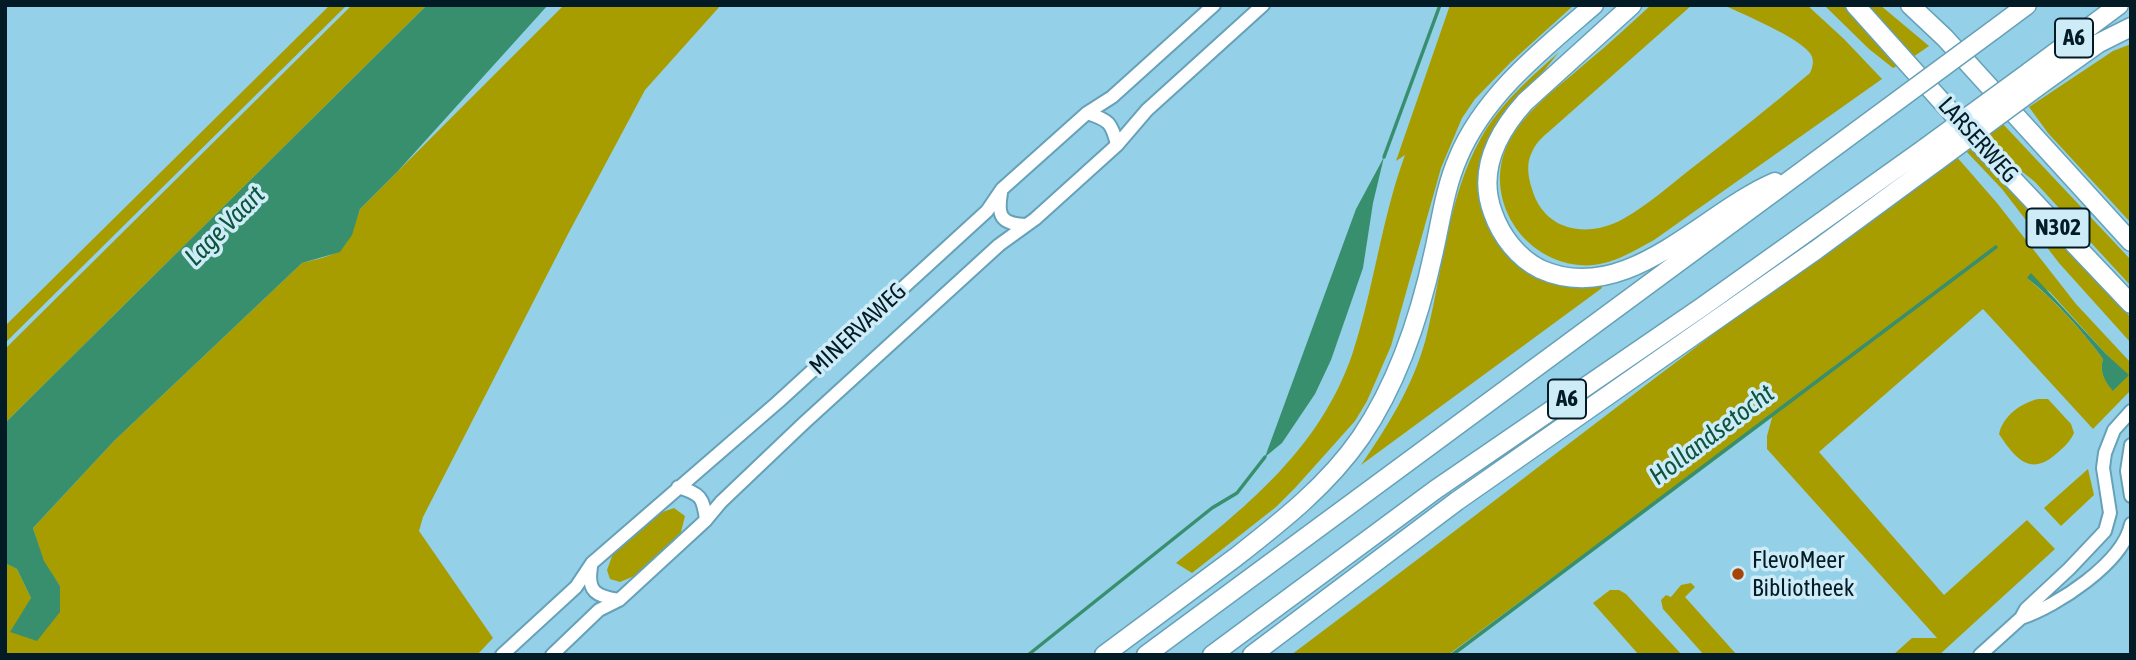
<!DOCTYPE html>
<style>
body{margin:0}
#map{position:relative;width:2136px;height:660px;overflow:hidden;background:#94d0e8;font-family:"Asap Condensed",sans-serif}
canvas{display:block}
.frame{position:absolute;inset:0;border:7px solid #031b24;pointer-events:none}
</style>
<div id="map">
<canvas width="2136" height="660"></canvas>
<div class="frame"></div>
</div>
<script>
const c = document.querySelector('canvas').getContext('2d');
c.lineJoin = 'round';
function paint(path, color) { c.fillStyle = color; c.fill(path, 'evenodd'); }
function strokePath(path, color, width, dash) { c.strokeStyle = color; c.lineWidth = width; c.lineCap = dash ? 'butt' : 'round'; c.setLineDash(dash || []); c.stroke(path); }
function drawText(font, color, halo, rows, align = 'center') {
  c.font = font + ' "Asap Condensed",sans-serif'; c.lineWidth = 7; c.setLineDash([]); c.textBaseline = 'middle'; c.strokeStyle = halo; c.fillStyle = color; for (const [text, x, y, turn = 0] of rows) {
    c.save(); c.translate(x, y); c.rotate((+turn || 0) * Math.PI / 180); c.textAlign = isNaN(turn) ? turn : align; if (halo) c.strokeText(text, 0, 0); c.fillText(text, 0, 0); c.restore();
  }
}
const green = new Path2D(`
 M 330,5 L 347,5 L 5,343 L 5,326 Z
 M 352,5 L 427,5 L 5,423 L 5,349 Z
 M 564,5 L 721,5 L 645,90 L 568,234 L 423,517 L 419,531 L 493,638 L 477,655 L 5,655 L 5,563 L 17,569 L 31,598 L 60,586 L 44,563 L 33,528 L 114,441 L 302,263 C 345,253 346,251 360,209 Z
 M 1450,5 L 1574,5 L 1511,62 L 1475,99 L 1462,118 L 1441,168 L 1391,346 L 1367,401 L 1355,421 L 1295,488 L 1276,507 L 1192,573 L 1176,563 C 1250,504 1320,447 1352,355 C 1374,289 1381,220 1405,155 L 1396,161 Z
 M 1651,5 L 1692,5 L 1553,128 C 1545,135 1536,142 1532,152 C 1526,163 1528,177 1532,189 C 1544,231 1587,239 1623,219 C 1648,205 1670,185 1692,168 C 1732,137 1771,106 1810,73 C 1813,67 1815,58 1809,52 C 1794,35 1746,16 1724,5 L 1807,5 L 1844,39 L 1882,79 L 1654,240 C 1630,253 1607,268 1579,265 C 1518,259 1480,191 1511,138 C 1529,107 1561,85 1587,62 C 1609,44 1630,24 1651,5 Z
 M 1824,5 L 1847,5 L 1903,63 L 1893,68 L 1869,49 Z
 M 1865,5 L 1880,5 L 1929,46 L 1913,57 Z
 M 2131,44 L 2131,223 L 2048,133 L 2029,107 L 2113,51 Z
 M 1559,52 L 1505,119 L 1486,147 L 1510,254 L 1602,285 L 1602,288 L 1361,465 C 1388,426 1414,384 1426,338 C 1443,271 1447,199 1481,138 C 1500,104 1530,78 1559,52 Z
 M 2002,123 L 2131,260 L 2131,286 L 2035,182 L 1999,153 L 1984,136 Z
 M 1971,145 L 2003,175 L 2131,318 L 2131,343 L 2059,263 L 2002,189 L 1965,150 Z
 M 1956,156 L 1997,203 L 2076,304 L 2131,363 L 2129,392 L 2093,429 L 1983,309 L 1819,452 L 1944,595 L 2027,520 L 2055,549 L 1939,655 L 1893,655 L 1912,638 L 1937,638 L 1767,449 L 1767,436 L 1773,414 L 1448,655 L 1291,655 C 1513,489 1730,316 1956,156 ZM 2027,278 L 2050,292 L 2106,354 L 2128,375 L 2114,390 C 2105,382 2099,372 2103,359 C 2081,329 2056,302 2027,278 Z
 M 2038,399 L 2048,399 L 2071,424 L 2074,433 C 2070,442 2064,447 2056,454 C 2030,477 2015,458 1999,434 C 2003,416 2021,403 2038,399 Z
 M 2088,469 L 2094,495 L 2061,526 L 2044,508 Z
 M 674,508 L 685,516 L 680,536 L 644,572 L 620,582 L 610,579 L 607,570 L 614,551 L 657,514 Z
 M 1691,583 L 1695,587 L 1685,597 L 1737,655 L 1704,655 L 1663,609 L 1661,600 L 1666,595 L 1671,597 L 1681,585 Z
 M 1610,590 L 1619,590 L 1626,594 L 1682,655 L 1639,655 L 1593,603 Z`);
const water = new Path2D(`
 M 427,5 L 548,5 L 398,171 L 360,209 L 352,235 L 340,252 L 302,263 L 114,441 L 33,528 L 44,561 L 60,586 L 60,612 L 37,641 L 10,632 L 31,598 L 17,569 L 5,563 L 5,423 Z
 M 1384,157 L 1373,203 L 1363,268 L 1331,360 L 1315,394 L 1282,443 L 1265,457 L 1356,209 Z
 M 2031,273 L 2106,354 L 2129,375 L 2113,391 C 2105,382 2099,372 2103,359 C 2081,329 2056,301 2027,278 Z`);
const stream = new Path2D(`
 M 1384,157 L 1440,5
 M 1028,655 L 1212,508 L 1237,493 L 1265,457
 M 1452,655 L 1996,247`);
const minor = new Path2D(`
 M 1087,113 C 1109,120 1112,123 1117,145
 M 1001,193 C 997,216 1001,224 1026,225
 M 2131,445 L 2127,471 L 2131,496
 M 678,487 C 701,494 703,497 706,520
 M 591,567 C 587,592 596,596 619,600
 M 2021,618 C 2057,606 2123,563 2131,524
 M 502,655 L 576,587 L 592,563 L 778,402 L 987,211 L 1002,189 L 1087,113 L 1112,97 L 1214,5
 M 552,655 L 599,610 L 619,600 L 706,520 L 721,502 L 804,423 L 999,245 L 1035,219 L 1117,145 L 1147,110 L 1263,5
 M 1980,655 L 2021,618 L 2026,609 L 2069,569 L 2105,531 L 2110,513 L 2103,468 L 2105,453 L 2114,430 L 2131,411`);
const highway = new Path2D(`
 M 1632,5 L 1525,102 C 1497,133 1477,171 1493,213 C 1501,236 1518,258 1540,269 C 1626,308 1702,213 1775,182
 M 1855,5 L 1986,151 L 2131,304
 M 1910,5 L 1945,38 L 2131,242
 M 1992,31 L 2027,5
 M 2029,72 L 2119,5
 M 2040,85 L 2099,43 L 2131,27
 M 1104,655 C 1148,622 1192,590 1236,557 C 1282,521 1328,485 1361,437 C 1399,381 1420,316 1434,251 C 1441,220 1445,188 1458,158 C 1484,95 1543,49 1594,5
 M 1146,655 L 1889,107
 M 1212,655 L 1435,490 L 1702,307 L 1925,148
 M 1252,655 L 1457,501 L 1816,250 L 1937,161`);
const highwayBridge = new Path2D(`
 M 1889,107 L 1992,31
 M 1925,148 L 2029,72
 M 1937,161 L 2040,85`);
const markers = [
 [1738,574,7,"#a74407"]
];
const shields = [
 [2074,38,38],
 [2058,228,63],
 [1567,399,38]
];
const shieldNames = [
 ["A6",2074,38],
 ["N302",2058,228],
 ["A6",1567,399]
];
const streetNames = [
 ["LARSERWEG",1978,140,48],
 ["MINERVAWEG",858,329,-43]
];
const poiNames = [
 ["FlevoMeer",1752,560],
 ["Bibliotheek",1752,588]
];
const waterNames = [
 ["Lage Vaart",225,226,-45],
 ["Hollandsetocht",1712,435,-37]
];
paint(green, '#a89d00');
paint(water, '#388f6d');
strokePath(stream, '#388f6d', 3.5);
strokePath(minor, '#66a1b8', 16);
strokePath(highway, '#66a1b8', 21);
strokePath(minor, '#fff', 12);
strokePath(highway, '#fff', 18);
strokePath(highwayBridge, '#66a1b8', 21, []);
strokePath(highwayBridge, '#fff', 18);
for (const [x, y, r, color] of markers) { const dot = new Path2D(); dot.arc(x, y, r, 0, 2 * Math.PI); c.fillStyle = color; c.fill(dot); strokePath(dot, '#ceecf8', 2.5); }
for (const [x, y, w] of shields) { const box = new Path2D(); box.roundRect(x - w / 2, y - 19.5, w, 39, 5); c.fillStyle = '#ceecf8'; c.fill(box); strokePath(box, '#031b24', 2); }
drawText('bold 23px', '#031b24', null, shieldNames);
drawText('24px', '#031b24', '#ceecf8', streetNames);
drawText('24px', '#031b24', '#ceecf8', poiNames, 'left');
drawText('italic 26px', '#0d543c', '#ceecf8', waterNames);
</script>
